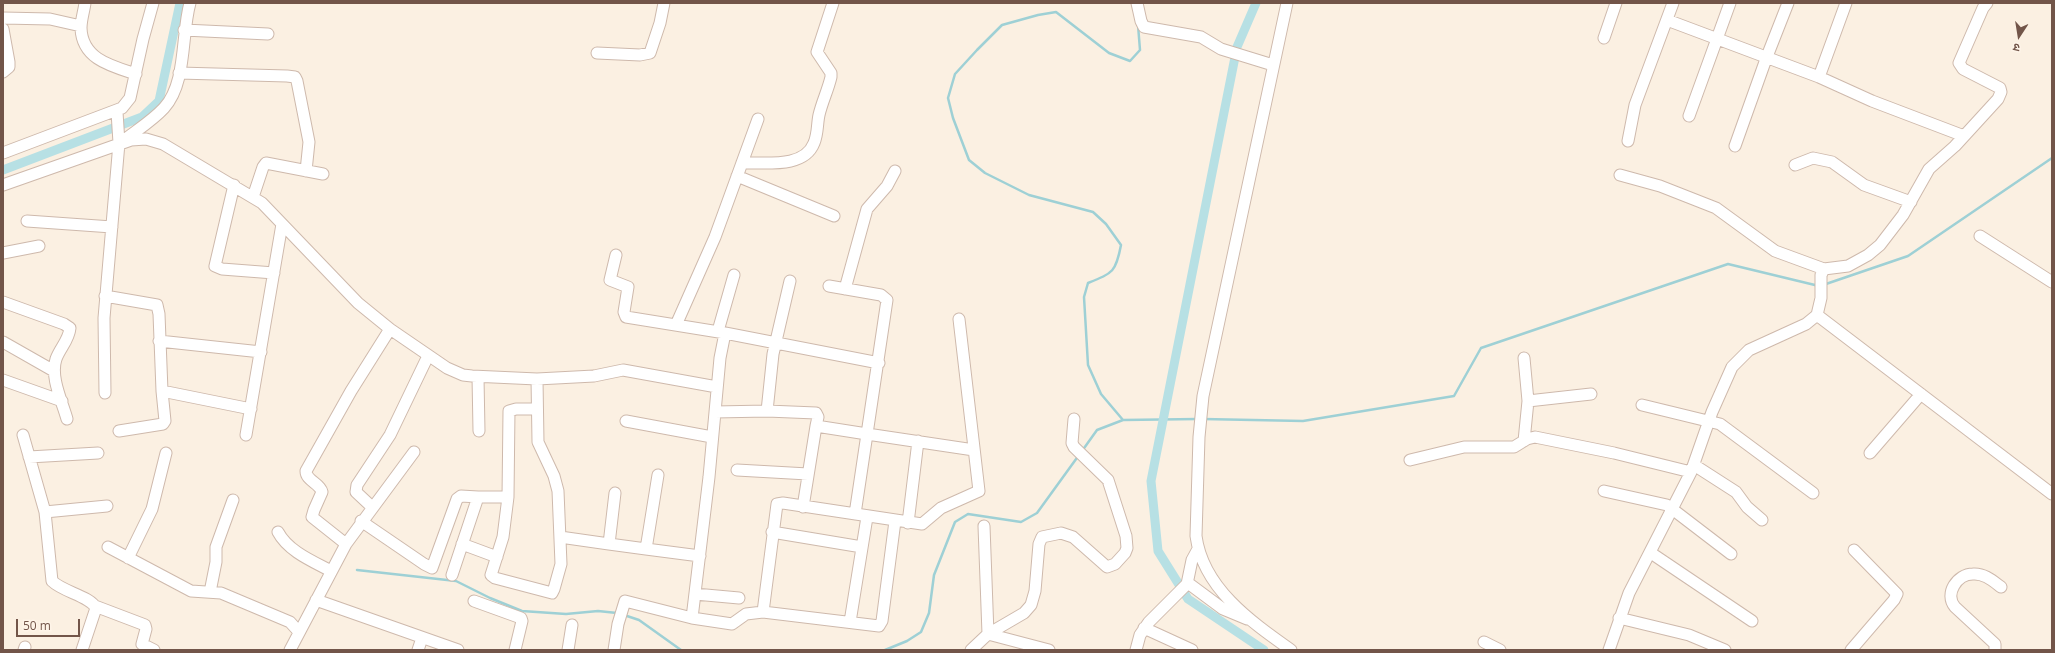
<!DOCTYPE html>
<meta charset="utf-8">
<style>
body{margin:0}
#map{position:relative;width:2055px;height:653px;overflow:hidden;background:#fbf0e2;font-family:"Open Sans","Noto Sans Devanagari",sans-serif}
canvas{display:block}
.frame{position:absolute;inset:0;border:4px solid #725549;pointer-events:none}
.north{position:absolute;left:1999px;top:16px;width:40px;height:40px;-webkit-text-stroke:3px #fef4e8;paint-order:stroke;rotate:192deg;font-size:11px;font-weight:700;line-height:16px;text-align:center;color:#725549}
.north::after{content:'';display:block;margin:auto;width:14px;height:18px;background:#725549;clip-path:polygon(50% 0,100% 100%,50% 72%,0 100%)}
.scale{position:absolute;left:16px;top:619px;width:64px;height:18px;box-sizing:border-box;border:2px solid #725549;border-top:0;padding-left:5px;font-size:12px;line-height:14px;white-space:nowrap;color:#725549;-webkit-text-stroke:3px #fef4e8;paint-order:stroke}
</style>
<div id="map">
<canvas width="2055" height="653"></canvas>
<div class="frame"></div>
<div class="north">उ</div>
<div class="scale">50 m</div>
</div>
<script>
const c = document.querySelector('canvas').getContext('2d');
c.lineJoin = 'round';
function strokePath(path, color, width, dash) { c.strokeStyle = color; c.lineWidth = width; c.lineCap = dash ? 'butt' : 'round'; c.setLineDash(dash || []); c.stroke(path); }
const stream = new Path2D(`
 M 1823,285 L 1908,256 L 2052,158
 M 1203,419 L 1303,421 L 1454,396 L 1481,348 L 1728,264 L 1819,286
 M 1123,420 L 1101,394 L 1088,365 L 1084,297 L 1088,283 C 1113,273 1116,272 1121,245 L 1106,224 L 1093,212 L 1029,195 L 985,173 L 969,160 L 953,118 L 948,98 L 955,74 L 977,50 L 1002,25 L 1038,15 L 1056,12 L 1109,53 L 1130,61 L 1140,50 L 1138,25
 M 1082,451 L 1097,430 L 1123,420 L 1198,419
 M 357,570 L 456,581 L 490,598 L 522,611 L 566,614 L 598,611 L 617,613
 M 624,615 L 639,620 L 681,650
 M 885,650 L 907,641 L 921,632 L 929,613 L 934,575 L 955,522 L 968,514 L 1021,522 L 1037,513 L 1079,455`);
const canal = new Path2D(`
 M 1256,3 L 1237,47 L 1151,481 L 1158,551 L 1188,599 L 1264,650
 M 3,170 L 142,117 L 159,101 L 180,3`);
const minor = new Path2D(`
 M 85,3 C 84,11 81,20 81,28 C 82,59 111,66 136,74
 M 1137,3 L 1141,21 L 1144,27 L 1201,37 L 1221,49 L 1273,65
 M 1287,3 L 1203,396 L 1199,437 L 1196,536 C 1203,588 1250,621 1291,650
 M 3,18 L 50,19 L 81,26
 M 1667,20 L 1819,77 L 1872,101 L 1964,136
 M 3,29 L 9,62 L 9,67 L 3,72
 M 184,30 L 268,34
 M 1604,38 L 1616,3
 M 597,53 L 640,55 L 650,53 L 660,23 L 664,3
 M 179,73 L 287,76 L 295,77 L 297,81 L 309,142 L 306,171
 M 1819,77 L 1846,3
 M 1689,116 L 1730,3
 M 123,141 C 137,130 152,121 164,108 C 187,83 181,35 190,3
 M 1628,141 L 1635,105 L 1673,3
 M 1735,146 L 1766,59 L 1788,3
 M 3,153 L 122,108 L 130,98 L 143,39 L 153,3
 M 742,163 C 764,162 804,169 814,143 C 818,134 817,124 819,115 C 822,102 828,90 831,77 L 831,73 L 817,52 L 833,3
 M 1795,165 L 1813,158 L 1832,162 L 1864,185 L 1911,202
 M 1620,175 L 1660,186 L 1716,208 L 1775,251 L 1824,269
 M 737,176 L 834,216
 M 3,185 L 131,140 L 146,139 L 163,144 L 262,203 L 358,303 L 390,329 L 447,368 L 463,375 L 472,376 L 537,379 L 538,442 L 554,476 L 558,491 L 561,564 L 554,589 L 552,593 L 495,578 L 491,575 L 503,537 L 508,497 L 478,497 L 452,575
 M 234,185 L 215,266 L 222,269 L 274,273
 M 253,197 L 263,167 L 266,163 L 323,174
 M 27,221 L 112,227
 M 1980,236 L 2052,282
 M 3,253 L 39,246
 M 616,255 L 610,280 L 628,287 L 624,312 L 626,317 L 725,333 L 879,363
 M 790,281 L 773,354 L 767,411 L 816,413 L 818,417 L 816,426 L 867,434 L 855,514
 M 829,286 L 881,295 L 887,300 L 867,434 L 974,450
 M 845,289 L 867,209 L 887,186 L 895,171
 M 105,296 L 157,305 L 159,314 L 162,391 L 251,409
 M 3,302 L 64,324 L 70,328 C 69,340 60,348 56,359 C 50,377 62,401 67,419
 M 1817,315 L 2052,494
 M 676,325 L 715,237 L 758,119
 M 718,331 L 734,275
 M 725,333 L 720,358 L 709,477 L 692,618 L 732,624 L 746,614 L 763,612 L 777,504 L 783,503 L 922,524 L 941,508 L 979,491 L 959,319
 M 159,341 L 261,352
 M 3,342 L 54,371
 M 478,377 L 479,431
 M 537,379 L 594,376 L 623,370 L 717,387
 M 3,380 L 62,401
 M 105,393 L 104,318 L 119,143 L 117,112
 M 1528,401 L 1591,394
 M 1642,405 L 1720,424 L 1813,493
 M 715,412 L 767,411
 M 626,421 L 712,437
 M 119,431 L 163,424 L 165,421 L 162,391
 M 23,435 L 45,512 L 52,581 C 63,592 90,596 96,608 L 82,650
 M 246,435 L 282,224
 M 1524,441 L 1528,401 L 1524,358
 M 1870,453 L 1921,394
 M 29,457 L 98,453
 M 1410,460 L 1464,447 L 1514,447 L 1527,439 L 1535,437 L 1614,453 L 1691,472
 M 1694,465 L 1736,492 L 1747,507 L 1762,520
 M 737,470 L 808,474
 M 1604,491 L 1667,505 L 1731,554
 M 615,493 L 609,544 L 646,549 L 658,475
 M 508,497 L 509,411 L 516,409 L 537,409
 M 372,507 L 356,492 L 357,485 L 390,435 L 428,356
 M 803,507 L 816,426
 M 45,512 L 107,506
 M 361,521 L 424,564 L 432,568 L 457,499 L 461,496 L 478,497
 M 908,523 L 918,441
 M 984,526 L 988,634 L 1049,650
 M 278,532 C 288,551 312,561 331,571
 M 772,532 L 862,547
 M 560,537 L 609,544
 M 346,544 L 414,452
 M 462,544 L 497,557
 M 108,547 L 191,591 L 221,593 L 290,622 L 299,632
 M 646,549 L 700,556
 M 1651,553 L 1752,621
 M 128,558 L 152,509 L 166,453
 M 1188,583 L 1223,609 L 1247,619
 M 210,592 L 216,562 L 216,547 L 233,500
 M 695,594 L 739,598
 M 316,600 L 458,650
 M 474,601 L 521,618 L 522,621 L 515,650
 M 95,606 L 145,625 L 146,629 L 142,644 L 154,650
 M 763,612 L 879,626 L 882,621 L 895,521
 M 1619,618 L 1689,635 L 1725,650
 M 850,622 L 867,517
 M 1144,628 L 1192,650
 M 1484,642 L 1500,650
 M 24,650 L 25,647
 M 290,650 L 346,544 L 312,517 L 314,510 L 322,492 C 320,483 306,481 306,471 L 351,391 L 390,329
 M 418,650 L 422,638
 M 568,650 L 572,625
 M 614,650 L 618,624 L 625,601 L 692,618
 M 971,650 L 988,634 L 1024,613 L 1031,605 L 1035,591 L 1039,544 L 1042,537 L 1061,533 L 1073,537 L 1107,567 L 1115,564 L 1125,553 L 1127,548 L 1126,536 L 1108,480 L 1074,447 L 1072,443 L 1074,419
 M 1136,650 L 1140,635 L 1149,622 L 1187,584 L 1192,560 L 1198,549
 M 1609,650 L 1629,593 L 1691,472 L 1712,412 L 1732,367 L 1749,350 L 1806,324 L 1817,315 L 1821,298 L 1821,275 L 1824,269 L 1848,266 L 1868,255 L 1880,245 L 1903,215 L 1929,169 L 1955,146 L 1998,99 L 2001,92 L 2000,88 L 1963,69 L 1959,63 L 1983,8 L 1987,3
 M 1851,650 L 1894,600 L 1897,594 L 1854,550
 M 1995,650 L 1995,644 L 1955,607 C 1944,594 1957,574 1973,574 C 1984,573 1993,581 2001,587`);
strokePath(stream, '#9ed0d5', 2.5);
strokePath(canal, '#b7e0e4', 9);
strokePath(minor, '#ceb9ac', 13);
strokePath(minor, '#fff', 11);
</script>
